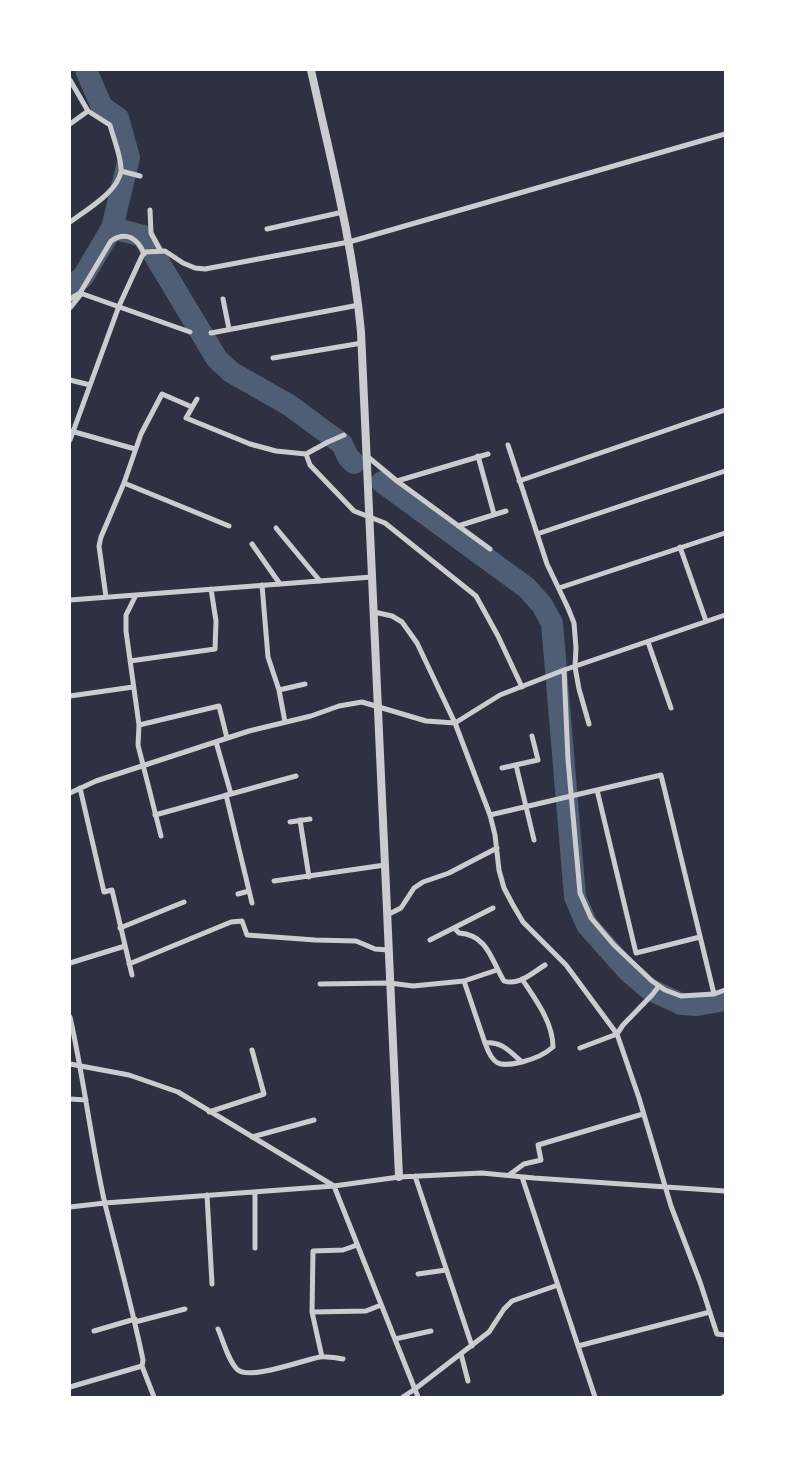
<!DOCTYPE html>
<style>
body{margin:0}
#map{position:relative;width:795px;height:1467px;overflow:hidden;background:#2d3142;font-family:"PT Sans",sans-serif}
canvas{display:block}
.frame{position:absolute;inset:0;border:71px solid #fff;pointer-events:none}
</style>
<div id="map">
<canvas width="795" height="1467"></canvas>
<div class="frame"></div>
</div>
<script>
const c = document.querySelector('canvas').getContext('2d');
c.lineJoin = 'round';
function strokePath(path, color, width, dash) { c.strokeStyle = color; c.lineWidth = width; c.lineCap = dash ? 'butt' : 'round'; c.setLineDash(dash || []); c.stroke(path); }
const river = new Path2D(`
 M 86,70 L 102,107 L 118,118 L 129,158 L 112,228
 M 70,287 L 83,277 L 112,228 L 143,236 L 217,359 L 231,372 L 289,405 L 342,444 L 348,457 L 354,463
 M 382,482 L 527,588 L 542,605 L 552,623 L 575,897 L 587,925 L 628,971 L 649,989 L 681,1004 L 697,1005 L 725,1000`);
const minor = new Path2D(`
 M 70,80 L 88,111 L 110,125 C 113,137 122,159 121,171 C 118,192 86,210 70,222
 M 70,124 L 88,111
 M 121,171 L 140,176
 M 150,210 L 151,233 L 160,250
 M 267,229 L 343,212
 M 80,293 L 111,241 C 126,231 138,238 144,254
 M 70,299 L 80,293 L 190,332
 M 223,299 L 229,329
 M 70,308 L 82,293
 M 211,333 L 359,305
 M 273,358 L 362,343
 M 70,380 L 90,385
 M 197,399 L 186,418 L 250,444 L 276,451 L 306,454 L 310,465 L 354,511 L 385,523 L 476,596 L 498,636 L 522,687
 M 71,431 L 135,449
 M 70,440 L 119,306 L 142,256 L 145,252 L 165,251 L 183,263 L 195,268 L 205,269 L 349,242 L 725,134
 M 508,445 L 547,564 L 568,608 L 574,623 L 576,648 L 575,667 L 579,689 L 589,724
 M 306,454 L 328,442 L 344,435
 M 478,456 L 494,514
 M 368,457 L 397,481 L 490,549
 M 397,481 L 488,454
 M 519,481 L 725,410
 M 124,483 L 229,526
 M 458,526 L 506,511
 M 276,528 L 320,581
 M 537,534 L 725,471
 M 252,544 L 280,584
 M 680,547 L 706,621
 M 262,585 L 268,657 L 279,690 L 285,722
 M 559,588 L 725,533
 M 136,595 L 126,615 L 126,631 L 139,725 L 138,745 L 161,836
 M 106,597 L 99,546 L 101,537 L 124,483 L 141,434 L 162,394 L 192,407
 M 70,600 L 372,577
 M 374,612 L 392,616 L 402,622 L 417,643 L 455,723 L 490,815 L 495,835 L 499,870 L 504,888 L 513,905 L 523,922 L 566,965 L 617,1034 L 639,1098 L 671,1206 L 700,1282 L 717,1334 L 725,1335
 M 648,642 L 671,708
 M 130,661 L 215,649 L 216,621 L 211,589
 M 564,670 L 568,760 L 580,893 L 591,918 L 614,945 L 652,981 L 665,990 L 681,996 L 714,994 L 725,990
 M 279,690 L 305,684
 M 70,696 L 133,687
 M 139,725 L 219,706 L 227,738
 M 216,742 L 231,794
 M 516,765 L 534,840
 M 502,768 L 538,760 L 532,736
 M 80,788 L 104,892 L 112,890 L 132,975
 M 597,790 L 636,953 L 700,937
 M 70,793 L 96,781 L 249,731 L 311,716 L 339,706 L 362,702 L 426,721 L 455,723 L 500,695 L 564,670 L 725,615
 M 226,795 L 252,903
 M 155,815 L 296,776
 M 490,815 L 661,775 L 714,994
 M 300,820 L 309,877
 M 290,822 L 310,819
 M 274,881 L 385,865
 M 238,894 L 249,891
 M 387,915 L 401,908 L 414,888 L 423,882 L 449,873 L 497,848
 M 120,928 L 184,902
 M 454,928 L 459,933 C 488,935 491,960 504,981 C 519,986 532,973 545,965
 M 430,940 L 493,908
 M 70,963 L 125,946
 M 129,964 L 231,922 L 242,921 L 247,935 L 315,940 L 356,941 L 375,949 L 389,950
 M 464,981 L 485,1043 C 502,1041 510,1052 522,1062 C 534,1059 544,1055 553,1047 C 553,1022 535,999 522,979
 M 320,984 L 390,983 L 413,986 L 464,981 L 497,970
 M 70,1017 C 84,1079 91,1142 105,1204 C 118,1256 132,1307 143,1360 L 142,1366 L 154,1397
 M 485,1043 C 493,1066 499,1067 522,1062
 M 580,1048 L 617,1034 L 623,1025 L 652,995 L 659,986
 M 70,1064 L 129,1075 L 178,1092 L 334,1186 L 418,1397
 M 70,1099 L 86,1100
 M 209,1112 L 264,1094 L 252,1050
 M 252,1137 L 314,1120
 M 509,1175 L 524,1164 L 541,1160 L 538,1145 L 643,1114
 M 415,1176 L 472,1346
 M 522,1177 L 595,1397
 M 255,1192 L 255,1248
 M 207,1195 L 212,1284
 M 70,1207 L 105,1203 L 334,1186 L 399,1177 L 482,1173 L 534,1178 L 725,1191
 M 418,1274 L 446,1270
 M 312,1312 L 366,1311 L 381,1305
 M 135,1322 L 185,1309
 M 218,1329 C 223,1340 229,1363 238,1370 C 251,1380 303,1360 320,1357 C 327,1356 336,1358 343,1359
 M 94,1331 L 135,1319
 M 395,1339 L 431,1331
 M 578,1346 L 710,1312
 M 461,1354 L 468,1381
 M 322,1357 L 312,1312 L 313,1251 L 343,1250 L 357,1245
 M 70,1387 L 142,1366
 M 403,1397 L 415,1389 L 489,1332 L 504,1309 L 512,1301 L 558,1285
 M 723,1397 L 725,1396`);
const tertiary = new Path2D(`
 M 311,70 C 330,157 353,243 361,332 L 399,1177`);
strokePath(river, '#4f5d75', 22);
strokePath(minor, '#caccd0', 5);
strokePath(tertiary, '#caccd0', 8);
</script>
